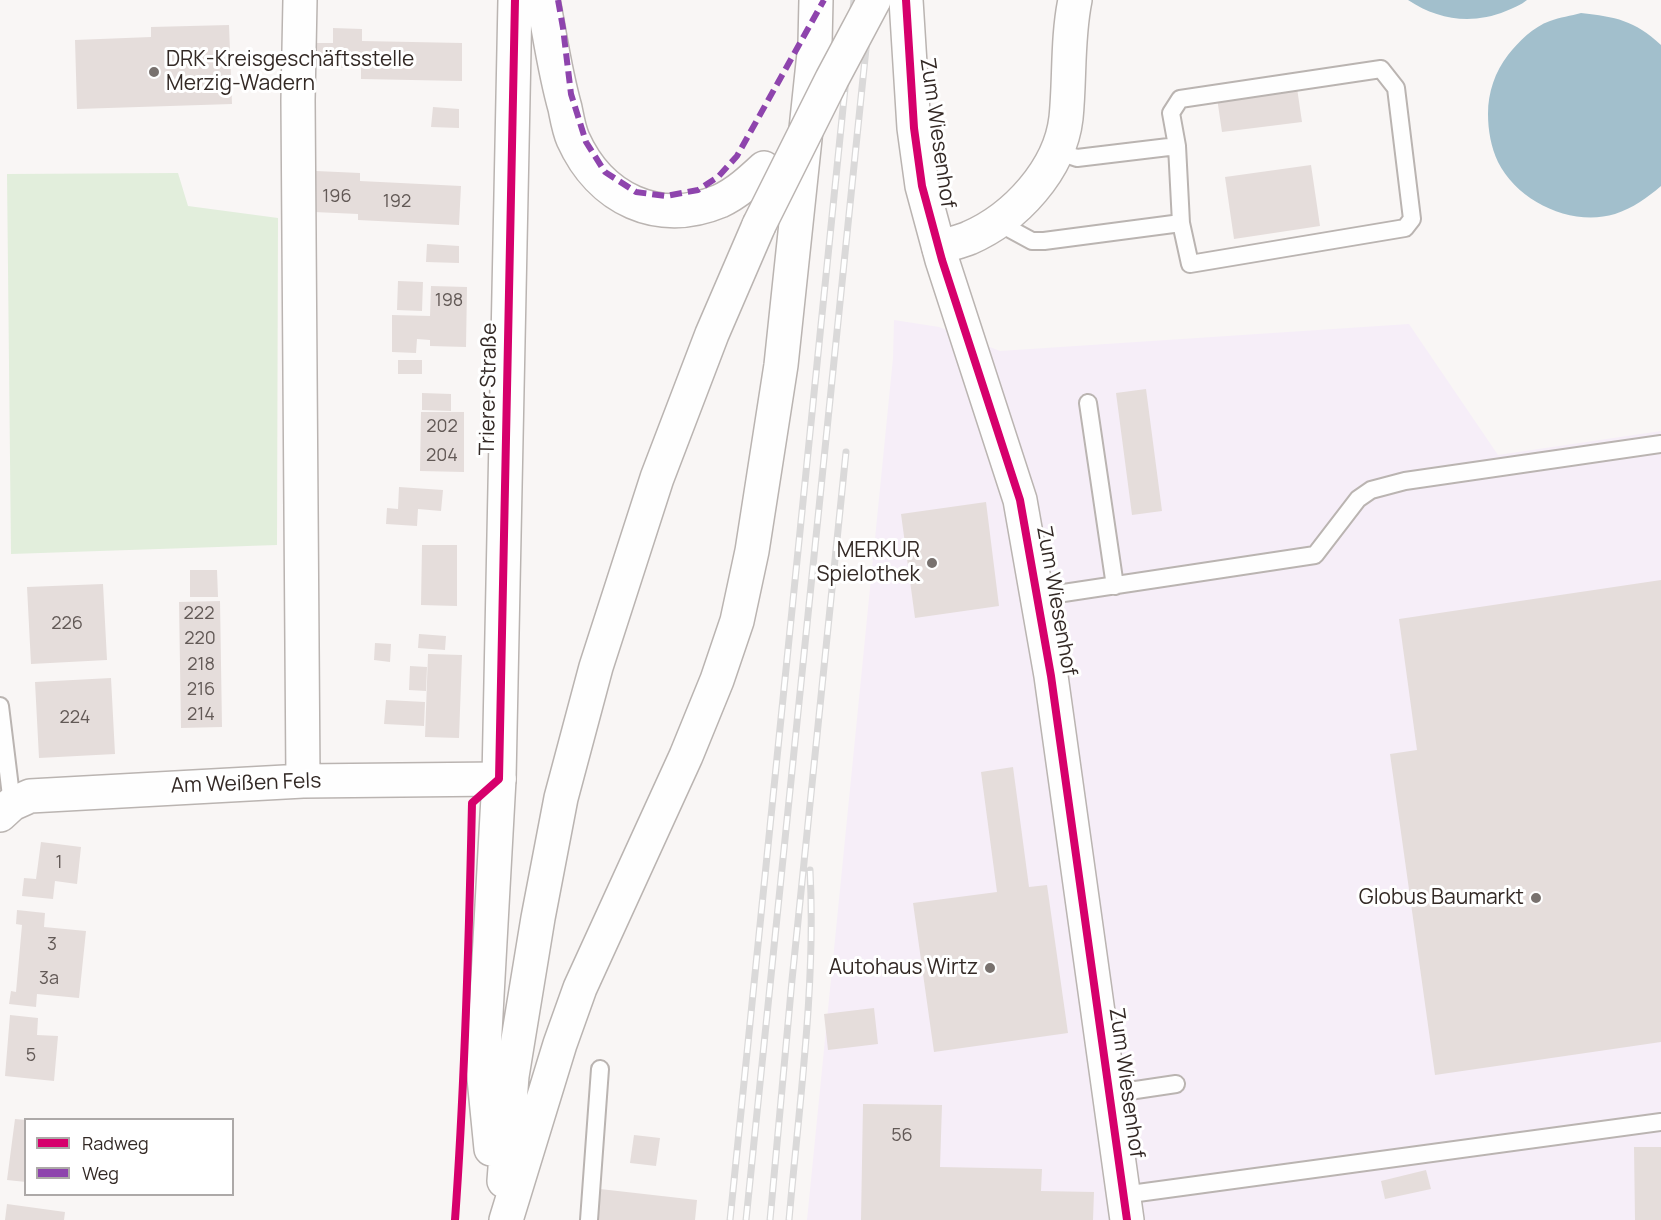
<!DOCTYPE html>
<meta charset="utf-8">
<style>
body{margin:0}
#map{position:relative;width:1661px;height:1220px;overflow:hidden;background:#f9f6f5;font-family:Manrope,sans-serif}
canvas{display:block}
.legend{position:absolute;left:24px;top:1118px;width:210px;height:78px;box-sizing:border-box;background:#fff;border:2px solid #ada9a8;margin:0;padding:8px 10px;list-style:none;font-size:18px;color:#332925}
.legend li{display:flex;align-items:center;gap:12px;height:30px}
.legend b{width:30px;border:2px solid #ada9a8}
</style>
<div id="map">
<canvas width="1661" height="1220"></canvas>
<ul class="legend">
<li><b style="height:8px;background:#d6006c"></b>Radweg</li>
<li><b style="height:8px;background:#8e44ad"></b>Weg</li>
</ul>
</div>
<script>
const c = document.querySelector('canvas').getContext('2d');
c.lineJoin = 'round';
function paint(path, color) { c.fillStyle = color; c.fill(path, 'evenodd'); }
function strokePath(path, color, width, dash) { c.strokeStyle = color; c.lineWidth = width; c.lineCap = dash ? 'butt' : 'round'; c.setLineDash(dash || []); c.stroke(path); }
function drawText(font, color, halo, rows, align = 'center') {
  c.font = font + ' Manrope,sans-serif'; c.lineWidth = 6; c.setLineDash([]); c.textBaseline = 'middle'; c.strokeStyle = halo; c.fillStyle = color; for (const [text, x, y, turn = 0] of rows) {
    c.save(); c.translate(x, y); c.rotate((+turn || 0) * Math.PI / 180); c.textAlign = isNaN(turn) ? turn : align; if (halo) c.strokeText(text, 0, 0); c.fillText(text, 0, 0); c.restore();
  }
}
const industrial = new Path2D(`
 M 894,320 L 939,327 L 1000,351 L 1409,324 L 1498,455 L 1661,431 L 1661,1220 L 807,1220 L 893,358 Z`);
const green = new Path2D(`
 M 178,173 L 188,206 L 278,218 L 277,545 L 11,554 L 7,174 Z`);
const water = new Path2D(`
 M 1408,0 L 1527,0 C 1521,5 1513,8 1506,11 C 1472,25 1438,20 1408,0 Z
 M 1581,13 C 1616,17 1634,20 1661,45 L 1661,186 C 1647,198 1633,208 1615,214 C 1572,227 1518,202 1498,162 C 1491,147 1488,130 1488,114 C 1488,92 1495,72 1508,55 C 1519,41 1533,27 1550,21 C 1560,17 1571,16 1581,13 Z`);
const building = new Path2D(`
 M 229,25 L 232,104 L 77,109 L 75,40 L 151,37 L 151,27 Z
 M 333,28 L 362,29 L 362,41 L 462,43 L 462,81 L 361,79 L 361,68 L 313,67 L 314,43 L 333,43 Z
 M 1297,88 L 1302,122 L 1222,132 L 1217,98 Z
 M 433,107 L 459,109 L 459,128 L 431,127 Z
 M 1311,165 L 1320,226 L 1234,239 L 1225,177 Z
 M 316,171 L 360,173 L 360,181 L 461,186 L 459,225 L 358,220 L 358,214 L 314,212 Z
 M 427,244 L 459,246 L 459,263 L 426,262 Z
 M 398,281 L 423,282 L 422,311 L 397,310 Z
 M 431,286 L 467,287 L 466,347 L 430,346 L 430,340 L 417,339 L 416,353 L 392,352 L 392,315 L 430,316 Z
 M 398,360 L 422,360 L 422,374 L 398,374 Z
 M 1146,389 L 1162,511 L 1132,515 L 1116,393 Z
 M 422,393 L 451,394 L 451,411 L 422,410 Z
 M 421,412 L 464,412 L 464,472 L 420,471 Z
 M 399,487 L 443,490 L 441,511 L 418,509 L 417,526 L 386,524 L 387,508 L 398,509 Z
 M 986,502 L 999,606 L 915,618 L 901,514 Z
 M 422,545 L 457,545 L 457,606 L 421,605 Z
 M 190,570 L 217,570 L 218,597 L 190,597 Z
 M 1661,580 L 1661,1042 L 1435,1075 L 1390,754 L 1417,750 L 1399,619 Z
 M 103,584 L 107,660 L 31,664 L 27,587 Z
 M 220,601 L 222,727 L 181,728 L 179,602 Z
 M 419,634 L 446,636 L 445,650 L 418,648 Z
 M 375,643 L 391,644 L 390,662 L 374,660 Z
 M 428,654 L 462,655 L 459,738 L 425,737 Z
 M 410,666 L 427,667 L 426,691 L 409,690 Z
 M 111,678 L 115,754 L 39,758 L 35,682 Z
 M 386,700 L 425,702 L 424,726 L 384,724 Z
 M 1013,767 L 1029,887 L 1047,885 L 1068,1033 L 934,1052 L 913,903 L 997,892 L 981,772 Z
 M 41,842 L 81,847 L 77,884 L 55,881 L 53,899 L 22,896 L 24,878 L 36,879 Z
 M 17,910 L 45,913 L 44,927 L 86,931 L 79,998 L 37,994 L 36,1007 L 9,1004 L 11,991 L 16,992 L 22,925 L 16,924 Z
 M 874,1008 L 878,1044 L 828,1050 L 824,1014 Z
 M 10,1015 L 38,1018 L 37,1035 L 58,1036 L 54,1081 L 5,1076 Z
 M 863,1104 L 942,1105 L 940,1167 L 1042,1169 L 1041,1191 L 1094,1192 L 1093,1220 L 861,1220 Z
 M 15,1119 L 26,1120 L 26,1182 L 7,1180 Z
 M 634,1135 L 660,1138 L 656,1166 L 630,1163 Z
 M 1634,1147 L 1661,1147 L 1661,1220 L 1635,1220 Z
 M 1426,1170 L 1431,1189 L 1385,1199 L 1381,1181 Z
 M 600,1189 L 697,1200 L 695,1220 L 597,1220 Z
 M 7,1204 L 65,1212 L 64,1220 L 5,1220 Z`);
const service = new Path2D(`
 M 1177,146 L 1181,223
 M 997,222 L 1032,241 L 1044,241 L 1181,223 L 1190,264 L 1405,228 L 1412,219 L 1396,88 L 1381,69 L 1180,99 L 1171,113 L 1177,146 L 1077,158 L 1056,151
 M 1088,403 L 1115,586
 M 1037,597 L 1315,555 L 1358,499 L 1371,490 L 1405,481 L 1661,444
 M 0,706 L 12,804
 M 1109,1094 L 1176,1084
 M 1123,1195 L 1661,1122
 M 589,1220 L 600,1069`);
const minor = new Path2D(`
 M 300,0 L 298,100 L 303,781
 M 906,0 L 914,128 L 922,186 L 942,260 L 1020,500 L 1051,676 L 1127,1220
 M 0,815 L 12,804 L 30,796 L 303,781 L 499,779`);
const tertiary = new Path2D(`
 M 499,779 L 515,0`);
const secondary = new Path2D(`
 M 543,0 C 550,36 555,73 565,108 C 567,118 569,130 573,139 C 600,199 658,227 720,201 C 737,193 750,181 764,168
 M 939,248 C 949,244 959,242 969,238 C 1015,218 1060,170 1066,118 C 1070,79 1067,39 1075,0
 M 491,1149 L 483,1068 L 499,779
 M 504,1181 L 512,1076 L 538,918 L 561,798 L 596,667 L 657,478 L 712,334 L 759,225
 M 506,1220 L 560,1044 L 580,988 L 686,756 L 717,680 L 737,621 L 752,551 L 781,365 L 815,44 L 816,0`);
const rail = new Path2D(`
 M 730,1220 L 854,0
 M 746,1220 L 871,0
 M 770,1220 L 792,980 L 846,452
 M 789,1220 C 799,1105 816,986 810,870`);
const secondaryBridge = new Path2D(`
 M 759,225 L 832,79 L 874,0`);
const quiet = new Path2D(`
 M 558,0 L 563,28 L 571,94 L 586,142 L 605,172 L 636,192 L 666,196 L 698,190 L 718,177 L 737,156 L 824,0`);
const cycleway = new Path2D(`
 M 906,0 L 914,128 L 922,186 L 942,260 L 1020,500 L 1051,676 L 1127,1220
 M 455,1220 C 465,1081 469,942 472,803 L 499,779 L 515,0`);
const markers = [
 [154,72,6,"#78716e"],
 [932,563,6,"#78716e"],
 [1536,898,6,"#78716e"],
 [990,968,6,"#78716e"]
];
const numberNames = [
 ["196",337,197],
 ["192",397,202],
 ["198",449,301],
 ["202",442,427],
 ["204",442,456],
 ["222",199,614],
 ["226",67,624],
 ["220",200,639],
 ["218",201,665],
 ["216",201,690],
 ["214",201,715],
 ["224",75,718],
 ["1",59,863],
 ["3",52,945],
 ["3a",49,979],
 ["5",31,1056],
 ["56",902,1136]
];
const poiNames = [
 ["DRK-Kreisgeschäftsstelle",166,60,"left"],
 ["Merzig-Wadern",166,84,"left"],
 ["MERKUR",920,551],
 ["Spielothek",920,575],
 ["Globus Baumarkt",1524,898],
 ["Autohaus Wirtz",978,968]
];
const streetNames = [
 ["Zum Wiesenhof",937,133,82],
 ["Trierer Straße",489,389,-89],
 ["Zum Wiesenhof",1056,601,80],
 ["Am Weißen Fels",246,784,-2],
 ["Zum Wiesenhof",1126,1083,82]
];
paint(industrial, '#f6eef8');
paint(green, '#e2eedc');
paint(water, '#a2bfcc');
paint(building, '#e5dddb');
strokePath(service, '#bab4b1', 20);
strokePath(minor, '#bab4b1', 36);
strokePath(tertiary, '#bab4b1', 36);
strokePath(secondary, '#bab4b1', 36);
strokePath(service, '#fefefe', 16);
strokePath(minor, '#fefefe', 33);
strokePath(tertiary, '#fefefe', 33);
strokePath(secondary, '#fefefe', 33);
strokePath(rail, '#dad9d9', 7);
strokePath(rail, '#fff', 4.5, [14]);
strokePath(secondaryBridge, '#bab4b1', 36, []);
strokePath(secondaryBridge, '#fefefe', 33);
strokePath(quiet, '#8e44ad', 6, [12, 6]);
strokePath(cycleway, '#d6006c', 8);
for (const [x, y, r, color] of markers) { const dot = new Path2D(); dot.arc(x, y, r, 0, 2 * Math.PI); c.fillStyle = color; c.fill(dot); strokePath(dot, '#fff', 2); }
drawText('18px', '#625956', null, numberNames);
drawText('21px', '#332925', '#fff', poiNames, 'right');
drawText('21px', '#332925', '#fff', streetNames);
</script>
